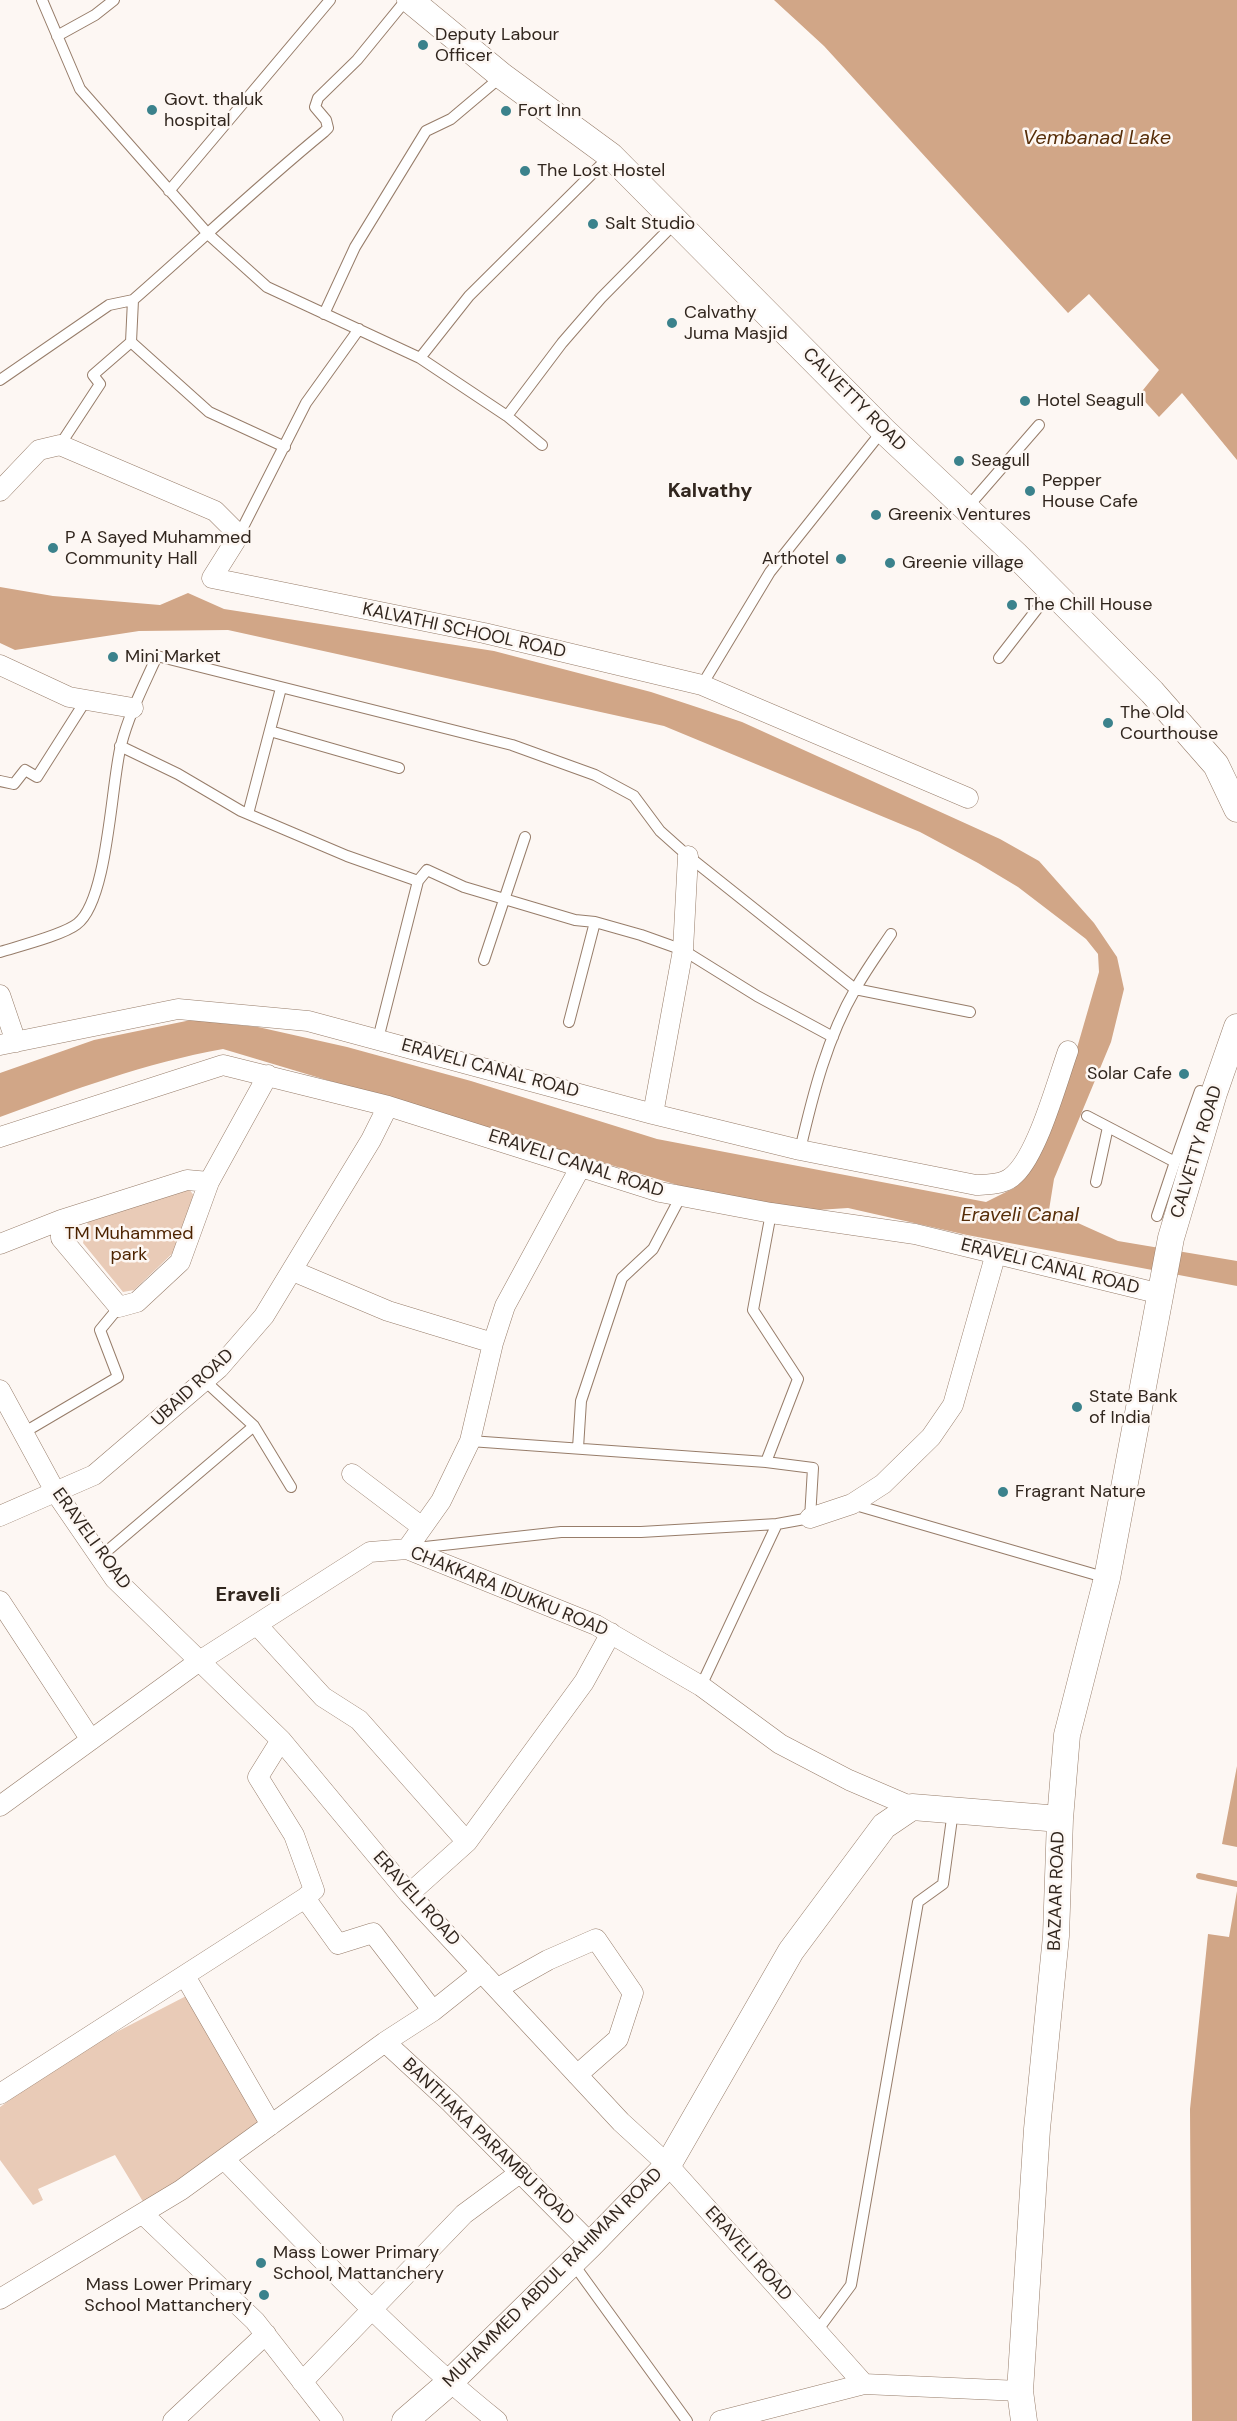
<!DOCTYPE html>
<style>
body{margin:0}
canvas{display:block;background:#fdf7f3}
</style>
<canvas width="1237" height="2421"></canvas>
<script>
const c = document.querySelector('canvas').getContext('2d');
c.lineJoin = 'round';
function paint(path, color) { c.fillStyle = color; c.fill(path, 'evenodd'); }
function strokePath(path, color, width, dash) { c.strokeStyle = color; c.lineWidth = width; c.lineCap = dash ? 'butt' : 'round'; c.setLineDash(dash || []); c.stroke(path); }
function drawText(font, color, halo, rows, align = 'center') {
  c.font = font + ' "DM Sans",sans-serif'; c.lineWidth = 5; c.setLineDash([]); c.textBaseline = 'middle'; c.strokeStyle = halo; c.fillStyle = color; for (const [text, x, y, turn = 0] of rows) {
    c.save(); c.translate(x, y); c.rotate((+turn || 0) * Math.PI / 180); c.textAlign = isNaN(turn) ? turn : align; if (halo) c.strokeText(text, 0, 0); c.fillText(text, 0, 0); c.restore();
  }
}
const green = new Path2D(`
 M 189,1189 L 195,1197 L 176,1250 L 134,1290 L 123,1292 L 83,1243 L 88,1221 Z
 M 190,1994 L 262,2124 L 145,2205 L 115,2155 L 38,2189 L 43,2200 L 33,2205 L 0,2160 L 0,2107 L 74,2054 Z`);
const water = new Path2D(`
 M 774,0 L 1237,0 L 1237,460 L 1182,393 L 1159,417 L 1139,395 L 1159,370 L 1089,294 L 1068,313 L 824,46 Z
 M 0,587 L 53,596 L 160,605 L 188,593 L 224,609 L 494,651 L 651,692 L 742,722 L 1000,839 L 1039,861 L 1094,923 L 1117,957 L 1124,989 L 1111,1042 L 1054,1179 L 1049,1210 L 1118,1241 L 1237,1261 L 1237,1286 L 967,1235 L 848,1208 L 771,1213 L 223,1049 C 145,1063 73,1090 0,1117 L 0,1073 L 94,1040 L 191,1020 L 258,1027 L 347,1047 L 471,1081 L 657,1139 L 986,1202 L 1014,1188 L 1045,1134 L 1066,1086 L 1099,972 L 1098,954 L 1086,939 L 1018,887 L 978,863 L 920,832 L 664,726 L 228,630 L 139,631 L 15,650 L 0,643 Z
 M 1237,1766 L 1237,1847 L 1222,1844 Z
 M 1237,1891 L 1237,2421 L 1192,2421 L 1190,2109 L 1208,1934 L 1229,1937 Z`);
const stream = new Path2D(`
 M 1199,1876 L 1237,1884`);
const service = new Path2D(`
 M 42,0 L 80,89 L 208,234 L 267,287 L 420,358 L 507,416 L 542,445
 M 57,36 L 95,15 L 114,0
 M 169,191 L 330,0
 M 324,314 L 355,247 L 426,131 L 451,119 L 502,76
 M 131,342 L 133,300 C 197,244 258,186 324,132 L 328,128 L 326,120 L 315,107 L 318,98 L 357,60 L 406,0
 M 420,358 L 469,296 L 610,156
 M 0,380 L 109,305 L 133,300
 M 507,416 L 562,343 L 601,298 L 677,221
 M 60,445 L 100,384 L 93,375 L 131,342 L 209,412 L 285,447
 M 966,509 L 1039,425
 M 239,535 L 306,403 L 359,329
 M 999,658 L 1051,591
 M 702,685 L 770,572 L 883,430
 M 270,731 L 399,768
 M 120,746 L 178,774 L 241,811 L 347,856 L 418,881
 M 0,781 L 14,784 L 25,770 L 37,777 L 86,700
 M 248,814 L 281,688
 M 0,952 C 19,946 63,935 77,924 C 108,901 111,784 121,745 C 129,714 144,685 157,656 L 512,745 L 595,775 L 634,796 L 660,831 L 688,856 L 855,989 L 970,1012
 M 484,960 L 525,837
 M 569,1022 L 595,922
 M 378,1039 L 418,881 L 427,870 L 464,887 L 575,920 L 595,922 L 641,935 L 683,950 L 757,996 L 833,1037
 M 1087,1116 L 1175,1162 L 1200,1091
 M 800,1150 C 813,1094 827,1038 856,988 C 866,970 879,952 891,934
 M 1096,1182 L 1108,1127
 M 1157,1216 L 1175,1162
 M 205,1381 L 254,1426 L 291,1487
 M 23,1433 L 118,1377 L 100,1330 L 119,1307
 M 470,1441 L 766,1462 L 813,1468 L 810,1518 L 777,1524 L 701,1686
 M 578,1448 L 581,1401 L 622,1278 L 653,1249 L 681,1196
 M 766,1462 L 798,1379 L 753,1310 L 771,1213
 M 852,1504 L 1107,1578
 M 416,1548 L 561,1532 L 641,1532 L 777,1524
 M 100,1557 L 254,1426
 M 572,2262 L 687,2421
 M 817,2331 L 851,2285 L 918,1902 L 943,1884 L 953,1811`);
const minor = new Path2D(`
 M 0,491 L 39,450 L 60,445 L 215,511 L 239,535 L 212,578 L 484,633 L 702,685 L 968,798
 M 0,665 L 69,697 L 133,708
 M 0,995 L 16,1042
 M 0,1045 L 178,1009 L 308,1021 L 653,1114 L 800,1150 L 976,1185 C 990,1184 1005,1185 1015,1174 C 1038,1152 1057,1082 1068,1051
 M 653,1114 L 683,950 L 688,856
 M 0,1137 L 223,1065 L 388,1106 L 660,1192 L 771,1213 L 915,1234 L 1161,1294
 M 209,1182 L 187,1180 L 61,1220 L 61,1238 L 119,1307 L 137,1302 L 180,1262 L 209,1182 L 268,1075
 M 0,1244 L 61,1220
 M 293,1271 L 388,1311 L 493,1343
 M 0,1390 L 56,1493 L 115,1579 L 281,1740 L 409,1894 L 621,2122 L 668,2165 L 864,2384
 M 352,1474 L 422,1527
 M 0,1516 L 94,1475 L 219,1368 L 264,1316 L 371,1140 L 388,1106
 M 810,1518 L 852,1504 L 883,1484 L 931,1437 L 953,1405 L 996,1253
 M 407,1549 L 441,1501 L 470,1441 L 493,1343 L 505,1306 L 581,1166
 M 0,1601 L 91,1740
 M 258,1626 L 323,1697 L 359,1720 L 467,1842
 M 281,1740 L 258,1777 L 294,1835 L 314,1890 L 305,1898
 M 0,1806 L 198,1662 L 370,1552 L 407,1549 L 596,1625 L 701,1686 L 780,1744 L 849,1780 L 912,1807
 M 409,1894 L 467,1842 L 584,1682 L 611,1633
 M 185,1976 L 271,2125
 M 498,1988 L 548,1960 L 596,1939 L 633,1993 L 618,2039 L 577,2075
 M 385,2042 L 450,2102 L 591,2244
 M 0,2094 L 305,1898 L 338,1944 L 373,1933 L 433,2011
 M 224,2159 C 312,2249 398,2342 497,2421
 M 143,2214 L 255,2321 L 333,2421
 M 0,2299 L 181,2190 L 385,2042 L 433,2011 L 482,1972
 M 302,2382 L 464,2214 L 521,2172
 M 173,2421 L 266,2334
 M 720,2421 L 864,2384 L 1020,2391`);
const tertiary = new Path2D(`
 M 410,0 L 502,76 L 611,156 L 883,430 L 1015,554 L 1152,692 L 1216,765 L 1237,809
 M 405,2421 L 449,2383 L 591,2244 L 668,2165 L 791,1951 L 884,1826 L 912,1807 L 1060,1819
 M 1024,2421 L 1020,2391 L 1037,2129 L 1056,1936 L 1060,1819 L 1067,1735 L 1107,1578 L 1171,1238 L 1214,1093 L 1237,1027`);
const markers = [
 [423,45,6,"#3b828c"],
 [152,110,6,"#3b828c"],
 [506,111,6,"#3b828c"],
 [525,171,6,"#3b828c"],
 [593,224,6,"#3b828c"],
 [672,323,6,"#3b828c"],
 [1025,401,6,"#3b828c"],
 [959,461,6,"#3b828c"],
 [1030,491,6,"#3b828c"],
 [876,515,6,"#3b828c"],
 [53,548,6,"#3b828c"],
 [841,559,6,"#3b828c"],
 [890,563,6,"#3b828c"],
 [1012,605,6,"#3b828c"],
 [113,657,6,"#3b828c"],
 [1108,723,6,"#3b828c"],
 [1184,1074,6,"#3b828c"],
 [1077,1407,6,"#3b828c"],
 [1003,1492,6,"#3b828c"],
 [261,2263,6,"#3b828c"],
 [264,2295,6,"#3b828c"]
];
const poiNames = [
 ["Deputy Labour",435,35],
 ["Officer",435,56],
 ["Govt. thaluk",164,100],
 ["hospital",164,121],
 ["Fort Inn",518,111],
 ["The Lost Hostel",537,171],
 ["Salt Studio",605,224],
 ["Calvathy",684,313],
 ["Juma Masjid",684,334],
 ["Hotel Seagull",1037,401],
 ["Seagull",971,461],
 ["Pepper",1042,481],
 ["House Cafe",1042,502],
 ["Greenix Ventures",888,515],
 ["P A Sayed Muhammed",65,538],
 ["Community Hall",65,559],
 ["Arthotel",829,559,"right"],
 ["Greenie village",902,563],
 ["The Chill House",1024,605],
 ["Mini Market",125,657],
 ["The Old",1120,713],
 ["Courthouse",1120,734],
 ["Solar Cafe",1172,1074,"right"],
 ["State Bank",1089,1397],
 ["of India",1089,1418],
 ["Fragrant Nature",1015,1492],
 ["Mass Lower Primary",273,2253],
 ["School, Mattanchery",273,2274],
 ["Mass Lower Primary",252,2285,"right"],
 ["School Mattanchery",252,2306,"right"]
];
const streetNames = [
 ["CALVETTY ROAD",854,400,45],
 ["KALVATHI SCHOOL ROAD",464,631,12],
 ["ERAVELI CANAL ROAD",490,1069,15],
 ["CALVETTY ROAD",1197,1152,-73],
 ["ERAVELI CANAL ROAD",576,1164,18],
 ["ERAVELI CANAL ROAD",1050,1267,14],
 ["UBAID ROAD",193,1388,-43],
 ["ERAVELI ROAD",91,1539,54],
 ["CHAKKARA IDUKKU ROAD",509,1592,22],
 ["BAZAAR ROAD",1057,1891,-88],
 ["ERAVELI ROAD",416,1899,48],
 ["BANTHAKA PARAMBU ROAD",488,2142,44],
 ["ERAVELI ROAD",748,2254,48],
 ["MUHAMMED ABDUL RAHIMAN ROAD",553,2278,-45]
];
const parkNames = [
 ["TM Muhammed",129,1234],
 ["park",129,1255]
];
const waterNames = [
 ["Vembanad Lake",1097,139],
 ["Eraveli Canal",1020,1216]
];
const neighbourhoodNames = [
 ["Kalvathy",710,492],
 ["Eraveli",248,1596]
];
paint(green, '#e9cbb7');
paint(water, '#d1a687');
strokePath(stream, '#d1a687', 6);
strokePath(service, '#977d6a', 12);
strokePath(minor, '#977d6a', 21);
strokePath(tertiary, '#977d6a', 27);
strokePath(service, '#fff', 10);
strokePath(minor, '#fff', 20);
strokePath(tertiary, '#fff', 26);
for (const [x, y, r, color] of markers) { const dot = new Path2D(); dot.arc(x, y, r, 0, 2 * Math.PI); c.fillStyle = color; c.fill(dot); strokePath(dot, '#fdf7f3', 2); }
drawText('18px', '#31261e', '#fdf7f3', poiNames, 'left');
drawText('18px', '#31261e', '#fdf7f3', streetNames);
drawText('18px', '#4c2300', '#fdf7f3', parkNames);
drawText('italic 20px', '#562d08', '#fdf7f3', waterNames);
drawText('bold 20px', '#31261e', '#fdf7f3', neighbourhoodNames);
</script>
